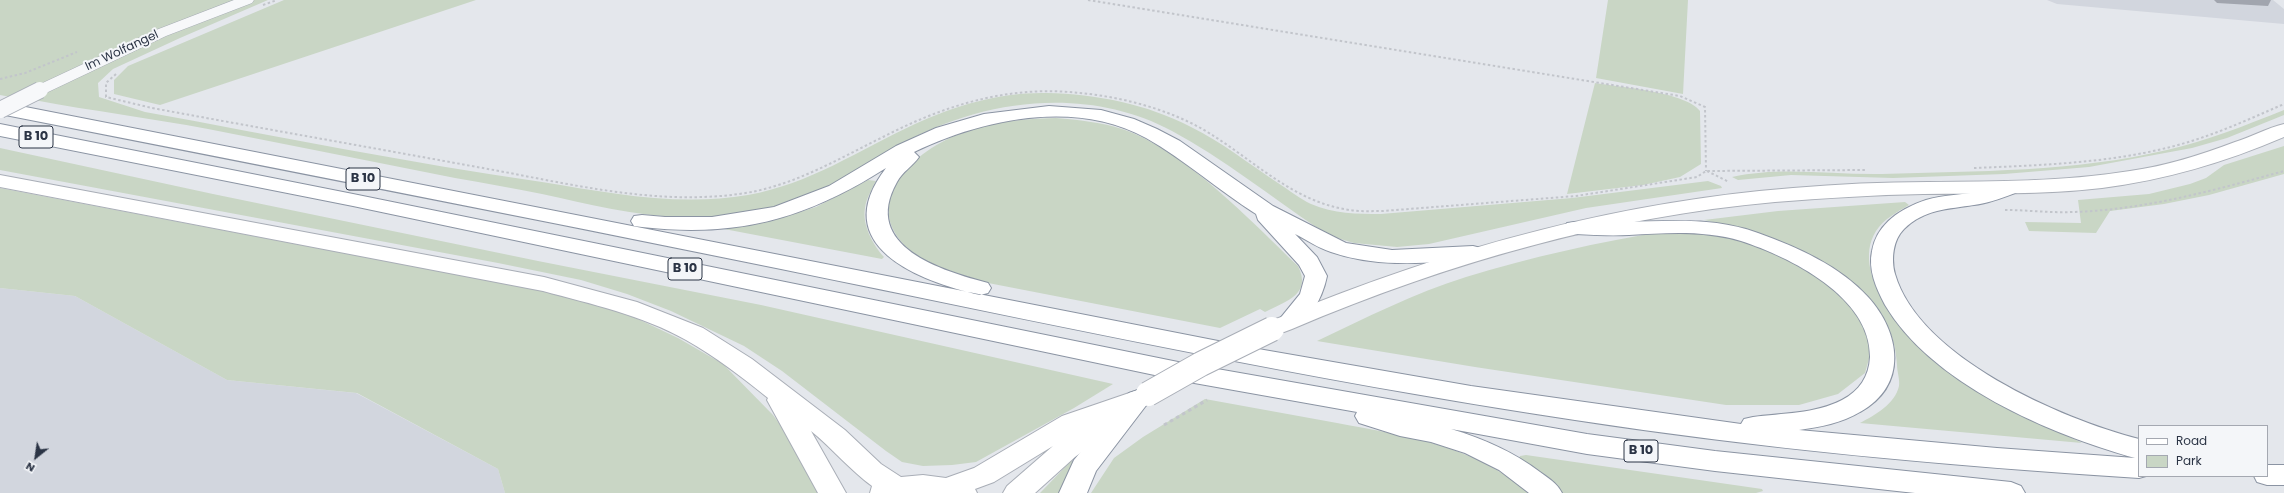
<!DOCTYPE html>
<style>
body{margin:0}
#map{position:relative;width:2284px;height:493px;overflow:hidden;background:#e4e7ec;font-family:Poppins,sans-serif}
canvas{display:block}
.legend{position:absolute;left:2138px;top:425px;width:130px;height:52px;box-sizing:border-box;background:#f4f6f9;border:1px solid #a4a8b1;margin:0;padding:5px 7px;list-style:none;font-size:12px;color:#2b3445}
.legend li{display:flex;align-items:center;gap:8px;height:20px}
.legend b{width:20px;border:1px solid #a4a8b1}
.north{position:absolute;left:16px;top:437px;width:40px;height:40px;-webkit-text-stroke:3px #f4f6f9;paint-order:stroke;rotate:210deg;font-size:11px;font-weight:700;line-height:16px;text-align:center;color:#2b3445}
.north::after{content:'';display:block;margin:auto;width:14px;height:18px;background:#2b3445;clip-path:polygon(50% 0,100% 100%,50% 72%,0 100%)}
</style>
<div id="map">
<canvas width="2284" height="493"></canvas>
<ul class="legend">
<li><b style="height:5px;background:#fff"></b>Road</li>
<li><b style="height:11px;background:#c9d6c5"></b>Park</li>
</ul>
<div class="north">N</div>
</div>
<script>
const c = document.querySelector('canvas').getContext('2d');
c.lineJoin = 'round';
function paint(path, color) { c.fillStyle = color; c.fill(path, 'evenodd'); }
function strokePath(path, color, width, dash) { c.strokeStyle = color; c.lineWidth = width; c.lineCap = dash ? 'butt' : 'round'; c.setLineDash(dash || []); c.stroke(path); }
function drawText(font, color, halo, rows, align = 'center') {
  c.font = font + ' Poppins,sans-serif'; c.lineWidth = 4; c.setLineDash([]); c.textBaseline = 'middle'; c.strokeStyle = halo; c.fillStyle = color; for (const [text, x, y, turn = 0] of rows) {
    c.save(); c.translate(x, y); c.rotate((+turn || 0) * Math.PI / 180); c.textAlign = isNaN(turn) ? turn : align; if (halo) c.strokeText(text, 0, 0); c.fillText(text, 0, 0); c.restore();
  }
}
const built = new Path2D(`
 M 2047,0 L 2273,0 L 2284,9 L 2284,24 L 2057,4 Z
 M 0,288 L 75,296 L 227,380 L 356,393 L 498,469 L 505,493 L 0,493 Z`);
const green = new Path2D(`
 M 0,0 L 268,0 L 180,38 L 113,69 L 98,83 L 99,97 L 145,112 C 277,136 409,163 542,182 C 610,193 679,207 748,195 C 810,184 859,150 915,124 C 956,105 1001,92 1047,93 C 1096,94 1147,104 1191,127 C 1222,142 1249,164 1278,183 C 1289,190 1300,199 1311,204 C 1334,214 1357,214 1381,214 L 1572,198 L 1708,181 L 1721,186 L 1722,188 L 1586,208 L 1429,244 L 1397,247 L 1354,243 L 1337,238 L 1319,229 C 1271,197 1223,158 1172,131 C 1086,85 980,99 898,146 C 871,161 845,180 815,193 C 774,211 727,218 683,217 C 635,216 588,204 542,194 C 513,188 484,183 455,178 C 373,162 291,145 208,129 C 150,118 92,111 34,100 L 48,92 L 16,98 L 0,95 Z
 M 284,0 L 476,0 L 160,105 L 114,94 L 114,80 L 128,66 Z
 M 1608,0 L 1688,0 L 1683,94 L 1596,78 Z
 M 1595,83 C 1620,87 1686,92 1700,111 L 1701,164 L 1680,177 L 1643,185 L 1567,194 Z
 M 2284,110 L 2284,115 L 2227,138 L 2192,148 L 2089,167 L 2004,174 L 1893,178 L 1791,175 L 1738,180 L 1732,177 C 1781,166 1833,175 1882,174 C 1977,171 2075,172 2167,150 C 2207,141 2246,125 2284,110 Z
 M 1056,118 C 1079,120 1100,122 1122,129 C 1183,149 1252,222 1298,266 C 1312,294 1287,301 1265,312 L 1260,309 L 1220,328 L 983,282 C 964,277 943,272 926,262 C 856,219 895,163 952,137 C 985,122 1021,119 1056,118 Z
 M 2284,146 L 2284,174 L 2209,195 L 2164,204 L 2110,211 L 2096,233 L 2029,231 L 2025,222 L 2081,223 L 2078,200 L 2149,194 L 2190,184 L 2206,178 L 2224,165 Z
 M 0,148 L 213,194 L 538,261 L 761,305 L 1113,384 L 1074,408 L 976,462 L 952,465 L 923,466 L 902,462 L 886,451 L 782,371 L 744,346 L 671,311 L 627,294 L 581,280 L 498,263 L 0,170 Z
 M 868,180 L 876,181 C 872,189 866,199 865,208 C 862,225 873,245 884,257 L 882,259 L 724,229 L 774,220 L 816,207 Z
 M 0,188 L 538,290 L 602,306 L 638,319 L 678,338 L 723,364 L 773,415 L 795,445 L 820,493 L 505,493 L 498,469 L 357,393 L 227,380 L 75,296 L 0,288 Z
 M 1905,202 L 1909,205 C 1897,212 1884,219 1876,231 C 1847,277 1915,349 1950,373 C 1991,401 2038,420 2082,443 L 1860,423 C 1875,415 1895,404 1899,386 C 1900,380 1897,371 1897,365 C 1895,330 1883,316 1859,292 C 1813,248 1765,233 1704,220 L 1778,211 Z
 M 1667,231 L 1722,235 L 1782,255 L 1811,271 L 1852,306 L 1866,326 L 1872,348 L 1865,373 L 1838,394 L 1799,405 L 1726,405 L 1475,367 L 1317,341 C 1366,318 1414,293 1466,277 C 1531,257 1599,242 1667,231 Z
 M 1205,399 C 1249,407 1293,415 1337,423 C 1407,436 1473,445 1529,493 L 1091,493 L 1114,458 L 1143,437 Z
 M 1526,455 L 1762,489 L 1763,491 L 1756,493 L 1562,493 L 1541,474 L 1519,459 L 1520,456 Z
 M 1072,460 L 1073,461 L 1060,493 L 1040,493 Z`);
const pathFar1 = new Path2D(`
 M 1088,0 L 1680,96 L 1705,107 L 1706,171
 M 263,5 L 277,0
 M 116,74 L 106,83 L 106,97 L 152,108 C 260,128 368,147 477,167 C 563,182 651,206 739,194 C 792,187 836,160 883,137 C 941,107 1002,87 1069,92 C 1111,95 1155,105 1193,124 C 1244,150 1286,199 1344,209 C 1357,212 1370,211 1383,211 L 1576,196 L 1697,177 L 1706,171 L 1865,170
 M 0,79 L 25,73 L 77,52
 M 1974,168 C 2045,165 2117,163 2185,143 C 2219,133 2252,118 2284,104
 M 1707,171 L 1729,182
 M 2005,210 C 2027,210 2050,213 2072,212 C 2144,210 2215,190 2284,171`);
const path = new Path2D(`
 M 1164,425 L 1207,400`);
const street = new Path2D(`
 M 234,0 L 254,0 L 252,3 L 166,36 L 46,93 L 34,93 L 32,90 L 34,87 L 156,30 Z`);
const secondary = new Path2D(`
 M 2284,124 L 2284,137 C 2226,162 2165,180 2102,188 C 2043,195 1983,193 1923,194 C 1874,195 1824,198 1775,202 C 1607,217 1447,263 1292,329 L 1284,332 L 1276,329 L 1272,324 L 1276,319 C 1442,250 1613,202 1793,188 C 1838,184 1883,182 1928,182 C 1995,181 2063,182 2130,171 C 2166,166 2201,155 2235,142 C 2251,137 2267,128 2284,124 Z
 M 0,175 L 544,277 L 637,302 L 703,328 L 752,359 L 845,430 L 881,464 L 901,477 L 923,475 L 946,478 L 974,468 L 1062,416 L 1138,390 L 1147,393 L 1151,399 L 1147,405 L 1122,415 L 1123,417 L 1119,424 L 1075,457 L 1035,493 L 1003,493 L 1007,486 L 1053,446 L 994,482 L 975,489 L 977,493 L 870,493 L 872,486 C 850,470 832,448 811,431 L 846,493 L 818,493 L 767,400 L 768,398 C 742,377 716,357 686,340 C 642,315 591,304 543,291 L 0,187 Z`);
const highway = new Path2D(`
 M 0,102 L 1264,350 L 1471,386 L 1741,424 L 1744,419 L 1753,417 C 1782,413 1815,414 1842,400 C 1859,391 1869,377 1870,357 C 1871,297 1790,257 1741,241 C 1704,230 1667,233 1629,235 C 1611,236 1593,235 1575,234 L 1567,233 L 1564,228 L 1567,223 L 1575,222 C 1591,222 1607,223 1624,222 C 1670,221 1714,217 1758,233 C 1797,247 1840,266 1868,297 C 1900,332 1909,385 1860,412 C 1842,423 1820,427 1799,430 L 1997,448 L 2135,458 C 2049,434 1932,384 1885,305 C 1876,288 1868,270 1872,251 C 1877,223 1902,208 1926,200 C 1943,195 1960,195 1977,192 C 1992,189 2005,179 2020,183 L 2023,187 L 2020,191 C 2005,197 1990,203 1974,205 C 1949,209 1924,209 1904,229 C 1893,240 1891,259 1895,274 C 1919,357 2061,419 2139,439 L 2139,476 L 2146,476 L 2139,478 C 1950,466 1762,449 1575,420 C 1308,380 1045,323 781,269 C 521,216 261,165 0,114 Z
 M 1049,106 L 1101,110 L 1134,119 L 1157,129 L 1180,141 L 1273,206 L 1346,243 L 1392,250 L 1473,246 L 1481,248 L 1484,253 L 1481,258 L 1473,260 C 1425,263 1377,268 1331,252 C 1318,248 1307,240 1295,234 L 1317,257 L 1327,276 C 1323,296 1307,333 1282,326 L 1278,321 L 1300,294 L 1305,276 L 1299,265 L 1258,220 L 1256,214 C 1218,190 1185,160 1146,138 C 1075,99 983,119 914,152 L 919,157 C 913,166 902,172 897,182 C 860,247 943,271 988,283 L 991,288 L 988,293 L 980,295 C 919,281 826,246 886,168 C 806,219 737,238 642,227 L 634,226 L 631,221 L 634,216 L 642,215 L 665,217 L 712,217 L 774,207 L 829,186 L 896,146 L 936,128 L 984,114 Z
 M 0,124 L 353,194 L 1183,363 L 1587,434 L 1715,451 L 2011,482 L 2021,486 L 2025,493 L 1915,493 L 1715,471 L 1587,454 L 1451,429 C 1484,439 1512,451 1540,472 C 1548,478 1557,483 1562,493 L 1529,493 L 1499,470 L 1465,453 L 1431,442 L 1400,436 L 1359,423 L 1355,416 L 1357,412 L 1183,381 L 353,206 L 0,136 Z
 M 1138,390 L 1147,393 L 1151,399 L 1096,471 L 1087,493 L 1059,493 L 1074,460 L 1129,393 Z
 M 2267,465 L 2284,465 L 2284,485 L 2267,485 L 2257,482 L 2254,476 L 2267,476 Z`);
const streetBridge = new Path2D(`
 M 0,110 L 40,90`);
const secondaryBridge = new Path2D(`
 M 1148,394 L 1201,364 L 1272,329`);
const wall = new Path2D(`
 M 2214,0 L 2271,0 L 2268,6 L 2217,3 Z`);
const farStreetnames = [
 ["Im Wolfangel",122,51,-25]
];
const shields = [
 [36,137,34],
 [363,179,34],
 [685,269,34],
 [1641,451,34]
];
const shieldNames = [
 ["B 10",36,137],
 ["B 10",363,179],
 ["B 10",685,269],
 ["B 10",1641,451]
];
paint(built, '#d2d6de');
paint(green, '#c9d6c5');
strokePath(street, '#a9aeb7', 1);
strokePath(secondary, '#a9aeb7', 2);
strokePath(highway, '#8b94a3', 2);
strokePath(pathFar1, '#c2c5cb', 2, [2.5, 2.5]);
strokePath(path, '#c2c5cb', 3, [3.5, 3.5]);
paint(street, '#f7f8fa');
paint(secondary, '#fff');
paint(highway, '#fff');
strokePath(streetBridge, '#a9aeb7', 18, []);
strokePath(secondaryBridge, '#a9aeb7', 26, []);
strokePath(streetBridge, '#f7f8fa', 16);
strokePath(secondaryBridge, '#fff', 24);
paint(wall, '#a1a5ae');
drawText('12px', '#2b3445', '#f4f6f9', farStreetnames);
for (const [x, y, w] of shields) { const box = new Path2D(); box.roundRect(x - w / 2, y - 11, w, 22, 3); c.fillStyle = '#f4f6f9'; c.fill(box); strokePath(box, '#2b3445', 1); }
drawText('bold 13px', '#2b3445', null, shieldNames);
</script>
